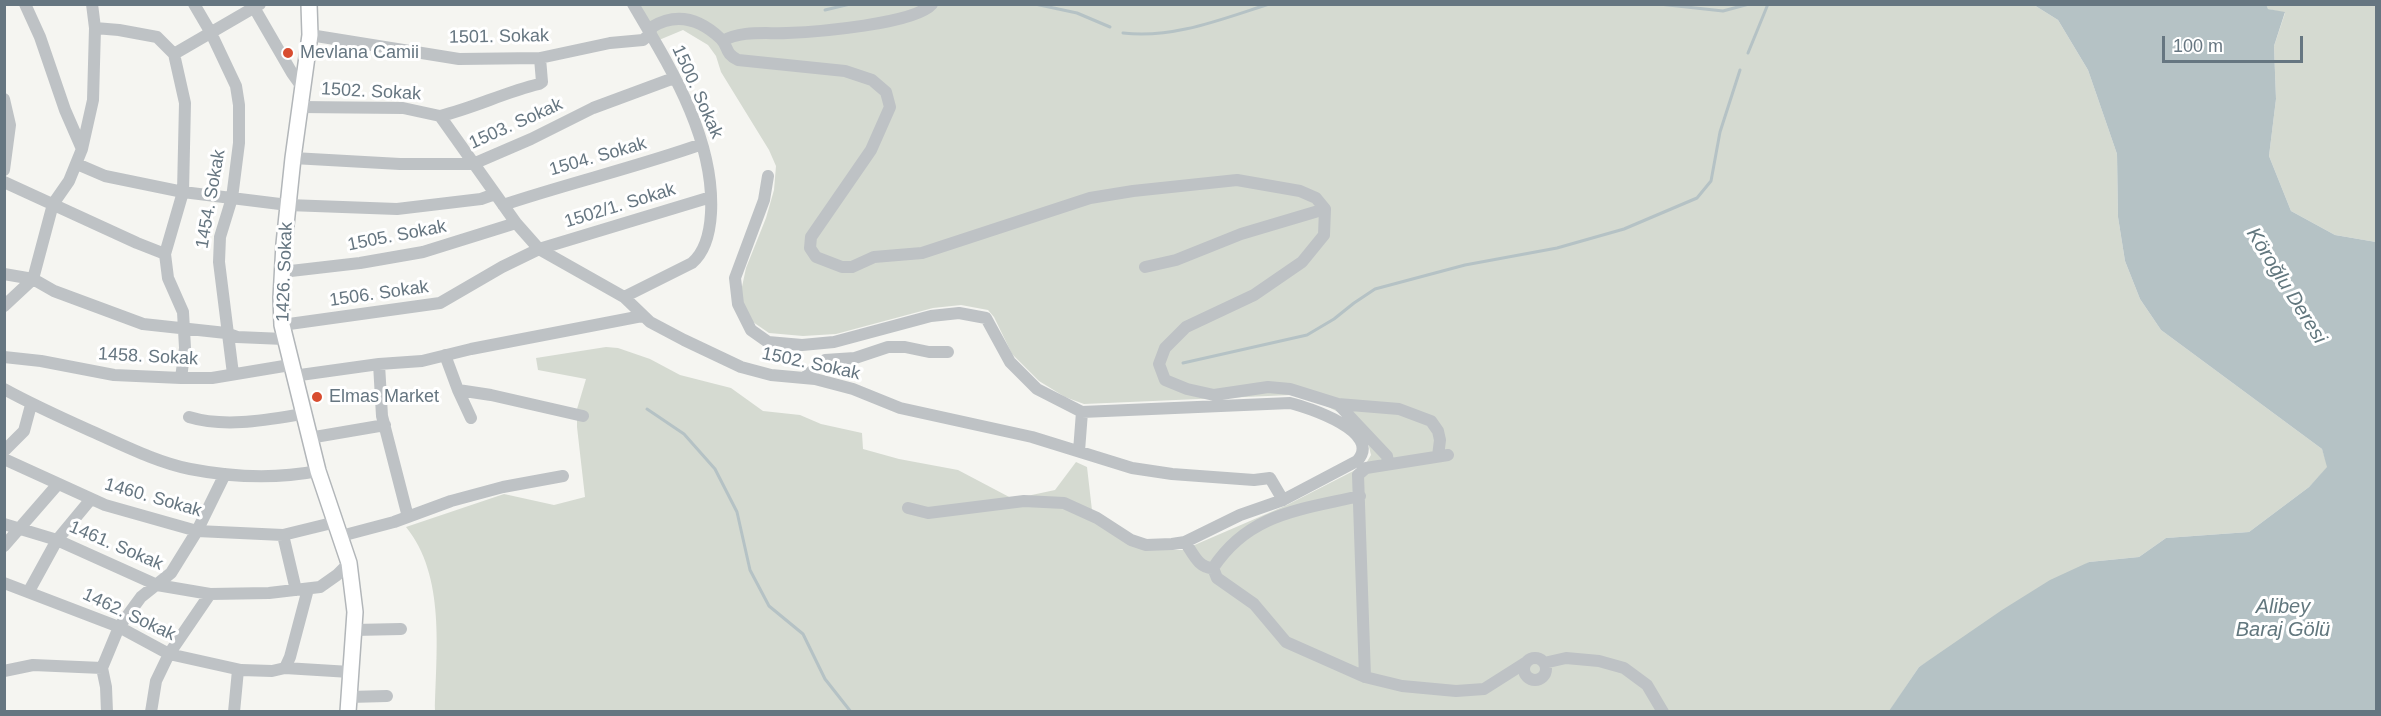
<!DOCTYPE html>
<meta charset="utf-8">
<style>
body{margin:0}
#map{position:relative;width:2381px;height:716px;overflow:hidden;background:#f5f5f1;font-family:Arial,sans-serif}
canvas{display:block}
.frame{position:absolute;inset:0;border:6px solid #667681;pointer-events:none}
.scale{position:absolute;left:2162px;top:36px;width:141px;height:27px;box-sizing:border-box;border:3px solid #667681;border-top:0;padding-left:8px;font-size:18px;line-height:21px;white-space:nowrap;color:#667681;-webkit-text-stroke:4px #fff;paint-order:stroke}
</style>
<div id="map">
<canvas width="2381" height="716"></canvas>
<div class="frame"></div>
<div class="scale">100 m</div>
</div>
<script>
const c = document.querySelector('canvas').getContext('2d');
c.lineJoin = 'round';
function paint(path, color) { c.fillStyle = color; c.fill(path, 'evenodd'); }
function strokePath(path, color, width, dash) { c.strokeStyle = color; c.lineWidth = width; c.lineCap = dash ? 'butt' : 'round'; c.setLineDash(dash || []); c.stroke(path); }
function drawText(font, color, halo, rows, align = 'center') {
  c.font = font + ' Arial,sans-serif'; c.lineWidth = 6; c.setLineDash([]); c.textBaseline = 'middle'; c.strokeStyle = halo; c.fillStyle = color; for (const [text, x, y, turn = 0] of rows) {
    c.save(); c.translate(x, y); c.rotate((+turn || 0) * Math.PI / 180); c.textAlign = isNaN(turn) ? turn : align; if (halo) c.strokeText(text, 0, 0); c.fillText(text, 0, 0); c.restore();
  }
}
const green = new Path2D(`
 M 636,4 L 2034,5 L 2058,20 L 2088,70 L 2117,154 L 2118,217 L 2125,261 L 2140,299 L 2161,330 L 2322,449 L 2328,467 L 2309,487 L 2249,532 L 2166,538 L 2139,557 L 2089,562 L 1919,667 L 1889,712 L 435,711 C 436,652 446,576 406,527 L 504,494 L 554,505 L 585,497 L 577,427 L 577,409 L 586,379 L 538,370 L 536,358 L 606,347 L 618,348 L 650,359 L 680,375 L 731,388 L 763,411 L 800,415 L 821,424 L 862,433 L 863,449 L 899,459 L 958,470 L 1013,499 L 1055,490 L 1076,462 L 1087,467 L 1093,519 L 1143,549 L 1183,550 L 1287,505 L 1365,465 L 1371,455 C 1365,417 1324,403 1291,395 L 1084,404 L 1065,397 L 1039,381 L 1012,354 L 994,317 L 988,310 L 961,305 L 933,308 L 836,334 L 803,336 L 769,333 L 753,322 L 740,296 L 746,268 L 766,218 L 774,190 L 776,166 L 769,150 L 721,72 L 716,56 L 708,45 L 683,30 L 659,40 Z
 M 2266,5 L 2376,5 L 2376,242 L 2335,235 L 2291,211 L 2269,156 L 2276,99 L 2274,46 L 2285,13 L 2268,9 Z`);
const water = new Path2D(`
 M 2266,4 L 2268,9 L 2285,12 L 2274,46 L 2276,99 L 2269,156 L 2291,211 L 2335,235 L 2376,242 L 2376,711 L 1889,711 L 1919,667 L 2002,610 L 2050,580 L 2089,562 L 2139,557 L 2166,538 L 2249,532 L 2309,487 L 2327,467 L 2322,449 L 2161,330 L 2140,299 L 2125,261 L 2118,217 L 2117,154 L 2088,70 L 2058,20 L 2034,5 Z`);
const stream = new Path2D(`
 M 1035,4 L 1077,13 L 1110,27
 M 1659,4 L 1723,11 L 1749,4
 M 825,10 L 850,4
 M 1123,33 C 1173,39 1222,19 1269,4
 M 1748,53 L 1768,4
 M 1183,363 L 1307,335 L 1334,319 L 1354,303 L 1375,289 L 1465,265 L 1557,248 L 1624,229 L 1697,198 L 1711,181 L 1720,132 L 1740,70
 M 647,409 L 684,434 L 715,469 L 737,512 L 750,570 L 769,606 L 803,634 L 825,679 L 851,712`);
const minor = new Path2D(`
 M 25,4 L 40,37 L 65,110 L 82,149
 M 194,4 L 211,33 L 236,86 L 239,105 L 239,143 L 232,198 L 220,237 L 219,262 L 233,374
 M 252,4 L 292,73 L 302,87
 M 95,28 L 119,30 L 157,37 L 174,54 L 185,103 L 183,192 L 165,254 L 168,278 L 183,312 L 185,348 L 181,378
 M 310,35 L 459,59 L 540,58 L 610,43 L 643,40 L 650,34 L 652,27 C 677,12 700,19 721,39 C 729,47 724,53 738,60 L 845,71 L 872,80 L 886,92 L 890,107 L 871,150 L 811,237 L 810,248 L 816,257 L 842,267 L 852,267 L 874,257 L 922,253 L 1090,198 L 1133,191 L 1237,180 L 1300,191 L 1316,198 L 1325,209 L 1324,235 L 1302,262 L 1254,295 L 1186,327 L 1165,348 L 1159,364 L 1165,380 L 1187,389 L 1214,395 L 1268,387 L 1290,389 L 1338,404 L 1399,409 L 1431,421 L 1438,431 L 1440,440 L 1438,456
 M 723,41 C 740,30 768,34 787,33 C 816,32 915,24 932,4
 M 174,54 L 260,4
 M 4,99 L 10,125 L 4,170
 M 300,107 L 403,108 L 440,116 L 516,223 L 539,249 L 624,297 L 650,322 L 684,340 L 741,367 L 771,375 L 815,379 L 853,389 L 900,408 L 1032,437 L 1132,468 L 1172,474 L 1254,480 L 1270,478 L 1283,500
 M 440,116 C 474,108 505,92 539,84 L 542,82 L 540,58
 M 293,158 L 400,164 L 473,164 L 531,139 L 593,108 L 674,78
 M 77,164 L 105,176 L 183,192 L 288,205 L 397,209 L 481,199 L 495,194
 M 768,176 L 764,200 L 735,278 L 738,304 L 751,330 L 768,342 L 802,345 L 834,342 L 931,316 L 959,313 L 986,318 L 1010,362 L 1037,389 L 1082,412 L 1290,403 C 1307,407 1384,432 1357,461 L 1283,500 L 1240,515 L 1185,542 L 1172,544 L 1146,545 L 1131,540 L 1097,518 L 1064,503 L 1024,501 L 928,513 L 908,508
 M 4,182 L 137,243 L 165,254
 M 503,205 C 569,183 637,167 702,144
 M 1145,267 L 1176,260 L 1241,234 L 1325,209
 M 282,272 L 360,263 L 423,252 L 516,223
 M 4,274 L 33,279 L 54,291 L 143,324 L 226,333 L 237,337 L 284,339
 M 624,297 L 692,263 C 706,251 710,231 711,213 C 715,138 670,67 633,4
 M 4,306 L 33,279 L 53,204 L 69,181 L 82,149 L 93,100 L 95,28 L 92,4
 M 282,325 L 440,303 L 502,267 L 539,249 L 711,197
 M 445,355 L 458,390 L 471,418
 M 4,357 L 41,361 L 114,375 L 181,378 L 212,378 L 290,365
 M 379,364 L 382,416 L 408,517
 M 293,376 L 379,364 L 422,361 L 471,349 L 642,316
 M 804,378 L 825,360 L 855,358 L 888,347 L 905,347 L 929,352 L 948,352
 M 4,389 C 33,405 62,418 91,431 C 123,445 156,462 190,469 C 231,477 276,479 318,471
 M 458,390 L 491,395 L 583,416
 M 1338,404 L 1387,456 L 1388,464
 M 189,417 C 225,428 266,420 302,414
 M 309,438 L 385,425
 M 4,451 L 24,431 L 31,405
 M 1079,451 L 1082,412
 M 4,459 L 105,505 L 197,531 L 283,535 L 336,522
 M 1360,496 C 1300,510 1249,513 1213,568 L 1217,578 L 1254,604 L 1286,642 L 1365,677 L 1402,686 L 1456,691 L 1484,689 L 1525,663
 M 4,524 L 57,540 L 157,585 L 210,594 L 269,593 L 320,587 L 337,575 L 349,563
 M 283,535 L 296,590
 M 341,536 L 394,522 L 451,501 L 503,487 L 563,476
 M 1185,542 C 1193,553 1198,568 1213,568
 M 4,546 L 58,484
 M 4,583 L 119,627 L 169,654 L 241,670 L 272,671 L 285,668 L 350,672
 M 29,591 L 57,540 L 91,499
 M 354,630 L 401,629
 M1524 669a11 11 0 1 1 22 0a11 11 0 1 1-22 0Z
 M 1544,663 L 1566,658 L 1599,661 L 1624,668 L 1647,685 L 1663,712
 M 285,668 L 290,657 L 308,589
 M 4,671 L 33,665 L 102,668
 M 1365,677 L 1358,475 L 1366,468 L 1448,455
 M 349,697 L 387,696
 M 107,712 L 106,687 L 102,668 L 119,627 L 141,597 L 171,573 L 197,531 L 225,474
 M 151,712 L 156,681 L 169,654 L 210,594
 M 234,712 L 238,670`);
const major = new Path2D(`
 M 309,4 L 310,35 L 293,158 L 284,244 L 281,298 L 282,325 L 318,471 L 349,563 L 355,612 L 348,712`);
const markers = [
 [288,53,6,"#d84c2f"],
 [317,397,6,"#d84c2f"]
];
const streetNames = [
 ["1501. Sokak",499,37,-1],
 ["1502. Sokak",371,92,3],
 ["1500. Sokak",697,92,66],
 ["1503. Sokak",516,124,-24],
 ["1504. Sokak",598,157,-16],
 ["1454. Sokak",211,199,-80],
 ["1502/1. Sokak",620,206,-17],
 ["1505. Sokak",397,236,-11],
 ["1426. Sokak",285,272,-88],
 ["1506. Sokak",379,294,-8],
 ["1458. Sokak",148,357,3],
 ["1502. Sokak",811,364,12],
 ["1460. Sokak",153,498,16],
 ["1461. Sokak",116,546,23],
 ["1462. Sokak",129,615,25]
];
const poiNames = [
 ["Mevlana Camii",300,53],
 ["Elmas Market",329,397]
];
const waterNames = [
 ["Köroğlu Deresi",2286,286,58],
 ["Alibey",2283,607],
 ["Baraj Gölü",2283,630]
];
paint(green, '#d5dad1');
paint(water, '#b5c2c5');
strokePath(stream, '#b5c2c5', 3);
strokePath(major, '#b2b6b9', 18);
strokePath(minor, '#bec2c5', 12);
strokePath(major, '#fff', 15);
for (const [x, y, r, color] of markers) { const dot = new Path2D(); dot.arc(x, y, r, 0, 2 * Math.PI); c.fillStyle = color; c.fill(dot); strokePath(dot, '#fff', 2); }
drawText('18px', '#667681', '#fff', streetNames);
drawText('18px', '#667681', '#fff', poiNames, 'left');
drawText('italic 20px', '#62777e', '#fff', waterNames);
</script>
